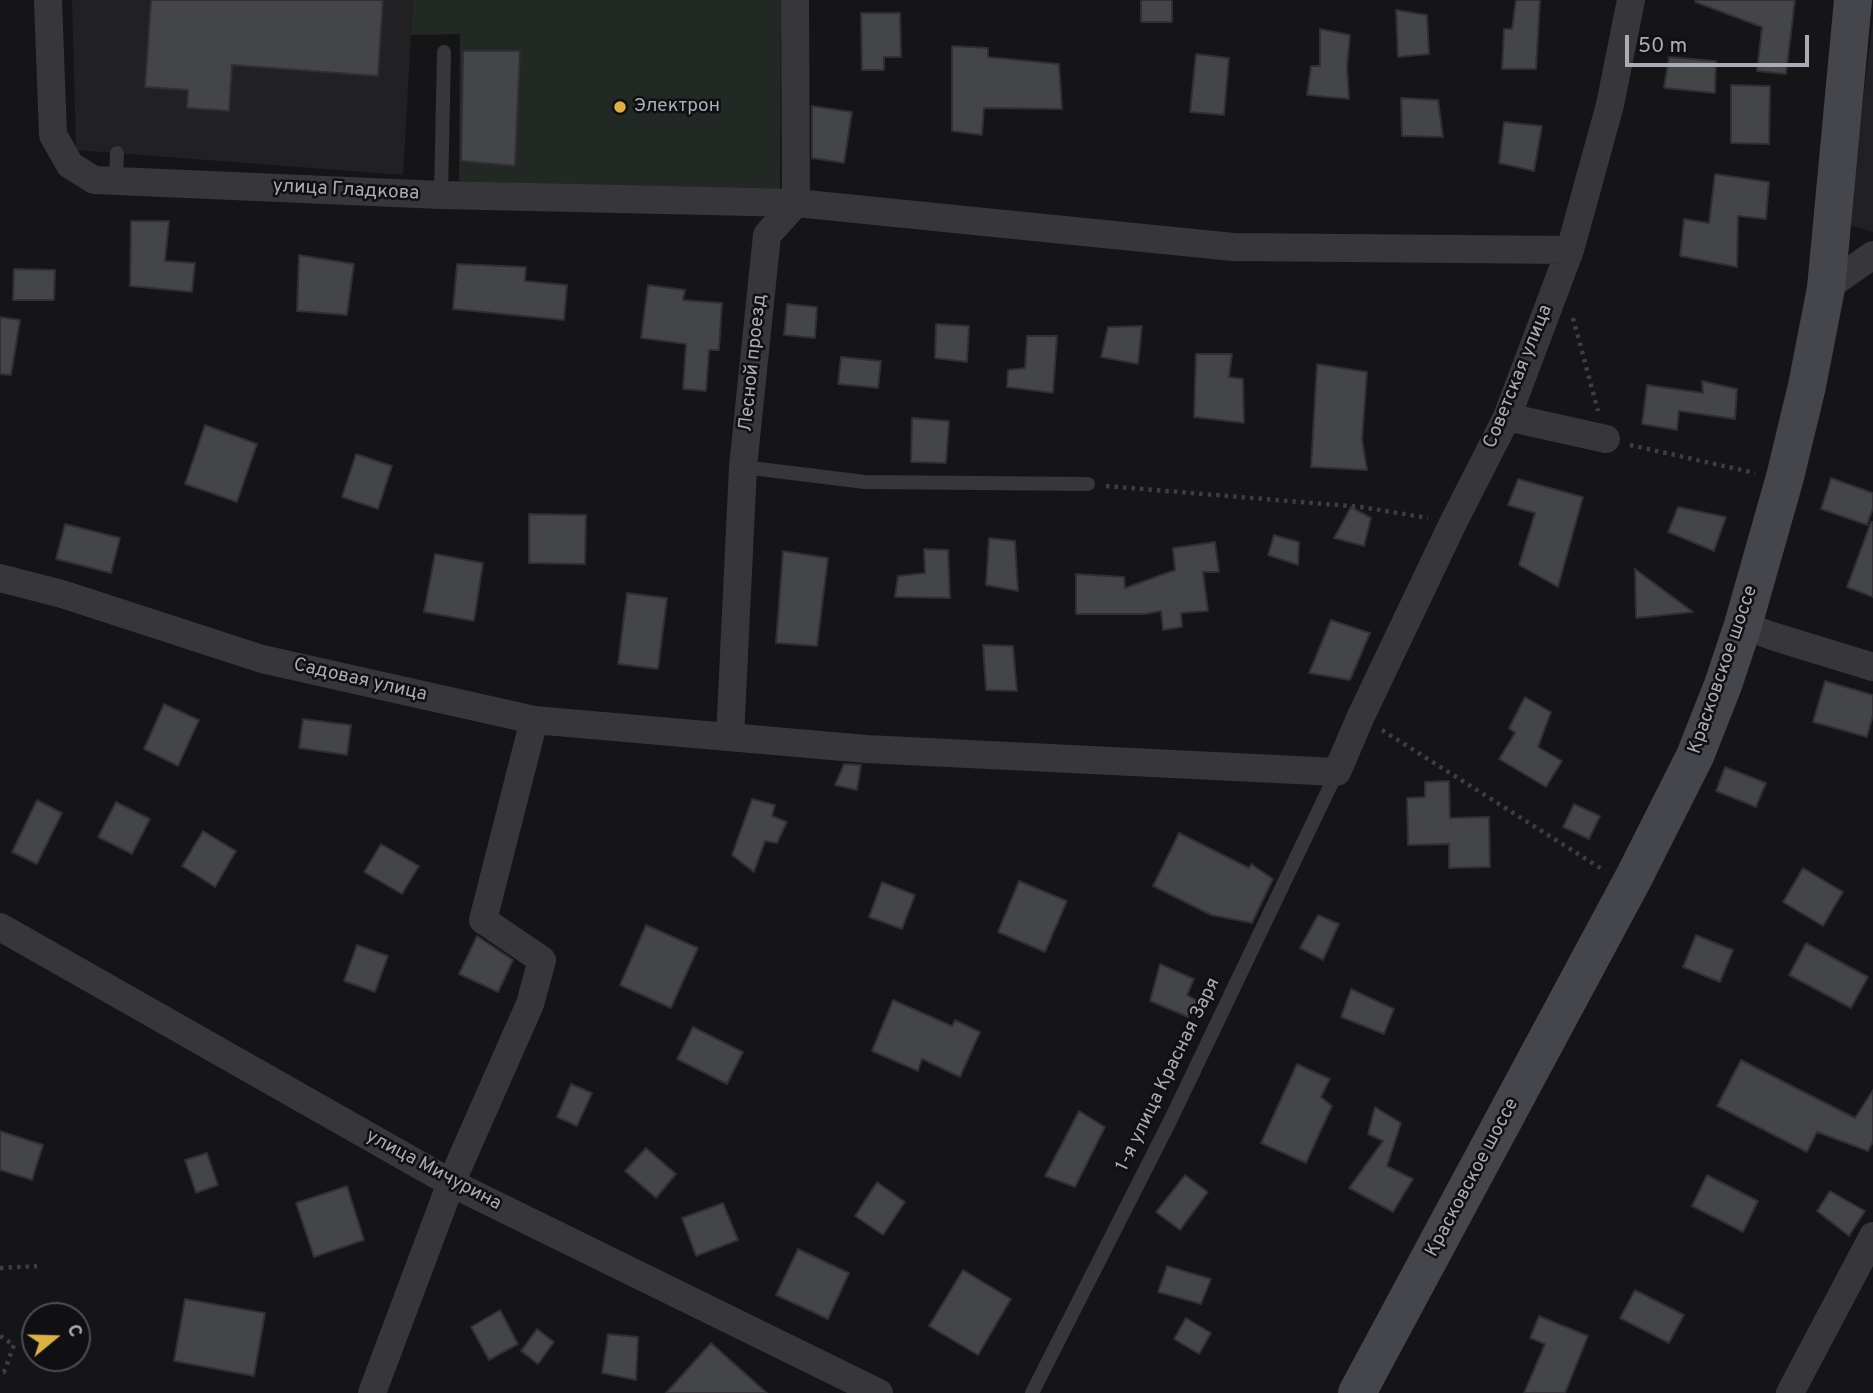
<!DOCTYPE html>
<meta charset="utf-8">
<style>
body{margin:0}
#map{position:relative;width:1873px;height:1393px;overflow:hidden;background:#151517;font-family:Overpass,sans-serif}
canvas{display:block}
.north{position:absolute;left:21px;top:1302px;width:70px;height:70px;box-sizing:border-box;background:#101012;border:2px solid #4d4e53;border-radius:50%;rotate:71deg;font-size:19px;font-weight:700;line-height:28px;text-align:center;color:#a9acb5}
.north::after{content:'';display:block;margin:auto;width:24px;height:32px;background:#ddaf47;clip-path:polygon(50% 0,100% 100%,50% 72%,0 100%)}
.scale{position:absolute;left:1625px;top:35px;width:184px;height:32px;box-sizing:border-box;border:4px solid #a9acb5;border-top:0;padding-left:9px;font-size:21px;line-height:24px;white-space:nowrap;color:#a9acb5;-webkit-text-stroke:5px #101012;paint-order:stroke}
</style>
<div id="map">
<canvas width="1873" height="1393"></canvas>
<div class="north">С</div>
<div class="scale">50 m</div>
</div>
<script>
const c = document.querySelector('canvas').getContext('2d');
c.lineJoin = 'round';
function paint(path, color) { c.fillStyle = color; c.fill(path, 'evenodd'); }
function strokePath(path, color, width, dash) { c.strokeStyle = color; c.lineWidth = width; c.lineCap = dash ? 'butt' : 'round'; c.setLineDash(dash || []); c.stroke(path); }
function drawText(font, color, halo, rows, align = 'center') {
  c.font = font + ' Overpass,sans-serif'; c.lineWidth = 5; c.setLineDash([]); c.textBaseline = 'middle'; c.strokeStyle = halo; c.fillStyle = color; for (const [text, x, y, turn = 0] of rows) {
    c.save(); c.translate(x, y); c.rotate((+turn || 0) * Math.PI / 180); c.textAlign = isNaN(turn) ? turn : align; if (halo) c.strokeText(text, 0, 0); c.fillText(text, 0, 0); c.restore();
  }
}
const built = new Path2D(`
 M 72,0 L 413,0 L 403,175 L 76,150 Z
 M 1873,18 L 1873,232 L 1848,225 Z`);
const green = new Path2D(`
 M 413,0 L 781,0 L 780,195 L 459,181 L 460,34 L 411,35 Z`);
const building = new Path2D(`
 M 151,0 L 383,0 L 378,76 L 232,65 L 229,111 L 187,108 L 188,90 L 145,87 Z
 M 1141,0 L 1172,0 L 1172,22 L 1141,22 Z
 M 1516,0 L 1540,0 L 1536,69 L 1502,69 L 1504,29 L 1512,29 Z
 M 1696,0 L 1795,0 L 1786,74 L 1757,71 L 1762,27 L 1695,2 Z
 M 1396,10 L 1427,15 L 1429,54 L 1398,57 Z
 M 861,13 L 900,13 L 901,57 L 884,57 L 884,70 L 862,70 Z
 M 1320,29 L 1350,35 L 1347,66 L 1349,99 L 1307,95 L 1311,66 L 1320,66 Z
 M 952,46 L 988,48 L 988,57 L 1059,64 L 1062,109 L 984,108 L 982,135 L 952,131 Z
 M 463,51 L 520,51 L 515,166 L 461,161 Z
 M 1196,54 L 1229,58 L 1224,115 L 1190,112 Z
 M 1669,57 L 1716,61 L 1715,93 L 1664,88 Z
 M 1731,85 L 1770,86 L 1769,144 L 1731,143 Z
 M 1401,98 L 1438,100 L 1443,137 L 1402,136 Z
 M 812,106 L 852,112 L 844,163 L 812,158 Z
 M 1504,122 L 1542,126 L 1534,171 L 1499,163 Z
 M 1715,174 L 1769,182 L 1766,219 L 1738,216 L 1737,267 L 1680,256 L 1684,219 L 1709,223 Z
 M 131,221 L 169,221 L 165,261 L 195,263 L 192,292 L 130,286 Z
 M 299,255 L 354,264 L 347,315 L 297,311 Z
 M 457,264 L 526,267 L 525,281 L 567,285 L 564,320 L 453,309 Z
 M 14,269 L 55,270 L 54,300 L 13,300 Z
 M 648,285 L 685,290 L 683,300 L 722,303 L 719,350 L 709,350 L 706,391 L 683,389 L 686,344 L 641,338 Z
 M 787,304 L 817,307 L 815,338 L 784,335 Z
 M 0,317 L 20,320 L 11,375 L 0,374 Z
 M 936,324 L 969,326 L 967,362 L 935,358 Z
 M 1142,326 L 1138,364 L 1101,357 L 1108,327 Z
 M 1027,336 L 1057,336 L 1053,393 L 1007,387 L 1008,370 L 1025,368 Z
 M 1196,354 L 1232,354 L 1229,377 L 1243,379 L 1244,423 L 1194,417 Z
 M 841,357 L 881,361 L 878,388 L 838,384 Z
 M 1317,364 L 1367,372 L 1362,439 L 1367,470 L 1311,467 Z
 M 1702,381 L 1737,389 L 1735,419 L 1679,411 L 1677,430 L 1642,424 L 1647,385 L 1703,393 Z
 M 912,418 L 949,421 L 946,463 L 911,462 Z
 M 205,425 L 257,444 L 237,502 L 185,484 Z
 M 356,454 L 392,466 L 378,509 L 342,497 Z
 M 1831,478 L 1873,493 L 1873,508 L 1867,525 L 1821,509 Z
 M 1518,479 L 1583,497 L 1558,587 L 1519,565 L 1535,513 L 1508,505 Z
 M 1351,507 L 1371,518 L 1364,546 L 1334,538 Z
 M 1678,507 L 1726,517 L 1714,551 L 1668,532 Z
 M 529,514 L 586,515 L 585,564 L 529,563 Z
 M 1871,522 L 1873,522 L 1873,597 L 1847,587 Z
 M 65,524 L 120,538 L 111,573 L 56,559 Z
 M 1274,535 L 1299,542 L 1298,565 L 1268,555 Z
 M 989,538 L 1015,541 L 1018,591 L 986,585 Z
 M 1215,542 L 1219,572 L 1203,572 L 1208,611 L 1181,613 L 1182,627 L 1163,630 L 1161,611 L 1145,614 L 1076,614 L 1076,574 L 1124,577 L 1125,588 L 1175,570 L 1173,548 Z
 M 924,549 L 948,550 L 950,598 L 895,597 L 898,576 L 925,573 Z
 M 783,551 L 828,558 L 817,646 L 776,643 Z
 M 435,554 L 483,563 L 474,621 L 424,612 Z
 M 1635,569 L 1693,612 L 1636,618 Z
 M 627,593 L 667,598 L 658,669 L 618,664 Z
 M 1331,620 L 1370,633 L 1350,680 L 1309,673 Z
 M 983,645 L 1013,646 L 1017,691 L 986,690 Z
 M 1825,681 L 1873,695 L 1873,715 L 1867,737 L 1813,722 Z
 M 1525,697 L 1551,712 L 1538,747 L 1562,761 L 1546,787 L 1499,759 L 1515,733 L 1509,728 Z
 M 164,704 L 199,720 L 178,766 L 144,749 Z
 M 303,719 L 351,725 L 347,755 L 299,748 Z
 M 844,764 L 861,765 L 857,790 L 835,785 Z
 M 1725,767 L 1766,783 L 1756,807 L 1716,791 Z
 M 1449,781 L 1450,818 L 1489,817 L 1490,867 L 1449,868 L 1449,844 L 1408,845 L 1407,798 L 1425,797 L 1425,782 Z
 M 752,799 L 775,805 L 772,816 L 787,822 L 777,843 L 765,841 L 754,872 L 732,855 Z
 M 37,800 L 62,813 L 37,864 L 12,852 Z
 M 116,802 L 150,819 L 132,854 L 98,837 Z
 M 1574,804 L 1600,816 L 1589,839 L 1563,827 Z
 M 203,831 L 236,851 L 215,887 L 182,866 Z
 M 1179,833 L 1249,868 L 1251,864 L 1273,879 L 1252,923 L 1211,915 L 1153,886 Z
 M 381,844 L 419,866 L 402,894 L 364,872 Z
 M 1803,868 L 1843,892 L 1823,926 L 1783,902 Z
 M 1019,881 L 1067,901 L 1045,952 L 998,932 Z
 M 882,882 L 915,895 L 902,929 L 869,917 Z
 M 1318,915 L 1339,924 L 1323,960 L 1300,948 Z
 M 646,925 L 698,948 L 671,1008 L 620,985 Z
 M 1696,935 L 1733,950 L 1720,982 L 1683,967 Z
 M 477,936 L 513,960 L 498,992 L 459,974 Z
 M 1806,943 L 1868,977 L 1851,1008 L 1789,975 Z
 M 357,945 L 388,956 L 375,992 L 344,981 Z
 M 1160,964 L 1194,979 L 1187,995 L 1199,1002 L 1188,1017 L 1150,1001 Z
 M 1351,989 L 1394,1009 L 1384,1034 L 1341,1017 Z
 M 893,1000 L 952,1026 L 955,1020 L 980,1032 L 960,1077 L 922,1059 L 918,1071 L 872,1051 Z
 M 693,1027 L 743,1052 L 727,1084 L 677,1059 Z
 M 1741,1060 L 1855,1118 L 1873,1090 L 1873,1142 L 1868,1151 L 1817,1132 L 1807,1152 L 1717,1106 Z
 M 1297,1064 L 1330,1079 L 1321,1097 L 1332,1106 L 1306,1163 L 1261,1143 Z
 M 571,1084 L 592,1093 L 577,1126 L 557,1117 Z
 M 1375,1107 L 1401,1123 L 1387,1166 L 1413,1179 L 1393,1212 L 1349,1188 L 1383,1141 L 1368,1134 Z
 M 1079,1111 L 1105,1127 L 1075,1187 L 1045,1176 Z
 M 0,1131 L 43,1145 L 32,1180 L 0,1170 Z
 M 646,1148 L 676,1174 L 656,1198 L 625,1171 Z
 M 207,1153 L 218,1185 L 196,1193 L 185,1160 Z
 M 1185,1175 L 1208,1192 L 1180,1230 L 1156,1212 Z
 M 1707,1175 L 1758,1201 L 1743,1232 L 1692,1206 Z
 M 877,1182 L 905,1202 L 883,1235 L 855,1216 Z
 M 347,1186 L 364,1240 L 314,1257 L 296,1203 Z
 M 1830,1191 L 1865,1211 L 1849,1236 L 1817,1211 Z
 M 723,1203 L 738,1240 L 696,1256 L 682,1218 Z
 M 798,1249 L 849,1273 L 828,1319 L 776,1295 Z
 M 1167,1266 L 1211,1279 L 1201,1304 L 1158,1292 Z
 M 963,1270 L 1011,1299 L 978,1355 L 929,1326 Z
 M 1635,1290 L 1684,1315 L 1669,1343 L 1620,1318 Z
 M 185,1299 L 265,1313 L 254,1376 L 174,1361 Z
 M 500,1310 L 518,1344 L 489,1360 L 471,1327 Z
 M 1539,1316 L 1588,1336 L 1565,1393 L 1524,1393 L 1545,1344 L 1530,1338 Z
 M 1186,1318 L 1211,1333 L 1199,1354 L 1174,1339 Z
 M 537,1329 L 554,1342 L 538,1364 L 521,1351 Z
 M 608,1334 L 638,1337 L 636,1380 L 602,1373 Z
 M 711,1343 L 767,1393 L 666,1393 Z`);
const path = new Path2D(`
 M 1573,318 L 1598,411
 M 1630,445 L 1755,473
 M 1106,486 L 1361,507 L 1428,518
 M 1382,730 L 1605,871
 M 0,1268 L 37,1266
 M 0,1336 L 14,1345 L 4,1372 L 0,1371`);
const lane = new Path2D(`
 M 116,181 L 117,153
 M 441,195 L 444,52
 M 743,467 L 865,482 L 1088,484
 M 1032,1393 L 1170,1121 L 1337,772`);
const street = new Path2D(`
 M 48,0 L 53,135 L 70,165 L 94,180 L 441,195 L 796,203 L 1233,247 L 1570,250
 M 1826,288 L 1873,255
 M 1507,417 L 1606,439
 M 0,578 L 62,594 L 262,659 L 534,720 L 866,749 L 1337,772 L 1361,716 L 1453,523 L 1507,417 L 1570,250 L 1610,105 L 1631,0
 M 1743,625 L 1772,636 L 1873,667
 M 730,737 L 743,467 L 767,235 L 796,203 L 795,0
 M 0,927 L 451,1183 L 879,1393
 M 372,1393 L 451,1183 L 530,1004 L 542,960 L 483,920 L 534,720
 M 1790,1393 L 1873,1236`);
const secondary = new Path2D(`
 M 1357,1393 L 1634,877 L 1695,756 L 1723,685 L 1743,625 L 1785,477 L 1807,386 L 1826,288 L 1853,0`);
const markers = [
 [620,107,7,"#ddaf47"]
];
const poiNames = [
 ["Электрон",634,107]
];
const streetNames = [
 ["улица Гладкова",346,191,3],
 ["Лесной проезд",754,363,-84],
 ["Советская улица",1519,377,-68],
 ["Красковское шоссе",1724,670,-71],
 ["Садовая улица",360,681,13],
 ["1-я улица Красная Заря",1169,1075,-64],
 ["улица Мичурина",433,1171,28],
 ["Красковское шоссе",1473,1178,-62]
];
paint(built, '#212124');
paint(green, '#222823');
paint(building, '#444549');
strokePath(building, '#302f33', 2);
strokePath(path, '#3d3e42', 4.5, [3.5, 5]);
strokePath(lane, '#37373b', 14);
strokePath(street, '#37373b', 28);
strokePath(secondary, '#45464b', 38);
for (const [x, y, r, color] of markers) { const dot = new Path2D(); dot.arc(x, y, r, 0, 2 * Math.PI); c.fillStyle = color; c.fill(dot); strokePath(dot, '#101012', 2.5); }
drawText('19px', '#a9acb5', '#101012', poiNames, 'left');
drawText('19px', '#a9acb5', '#101012', streetNames);
</script>
